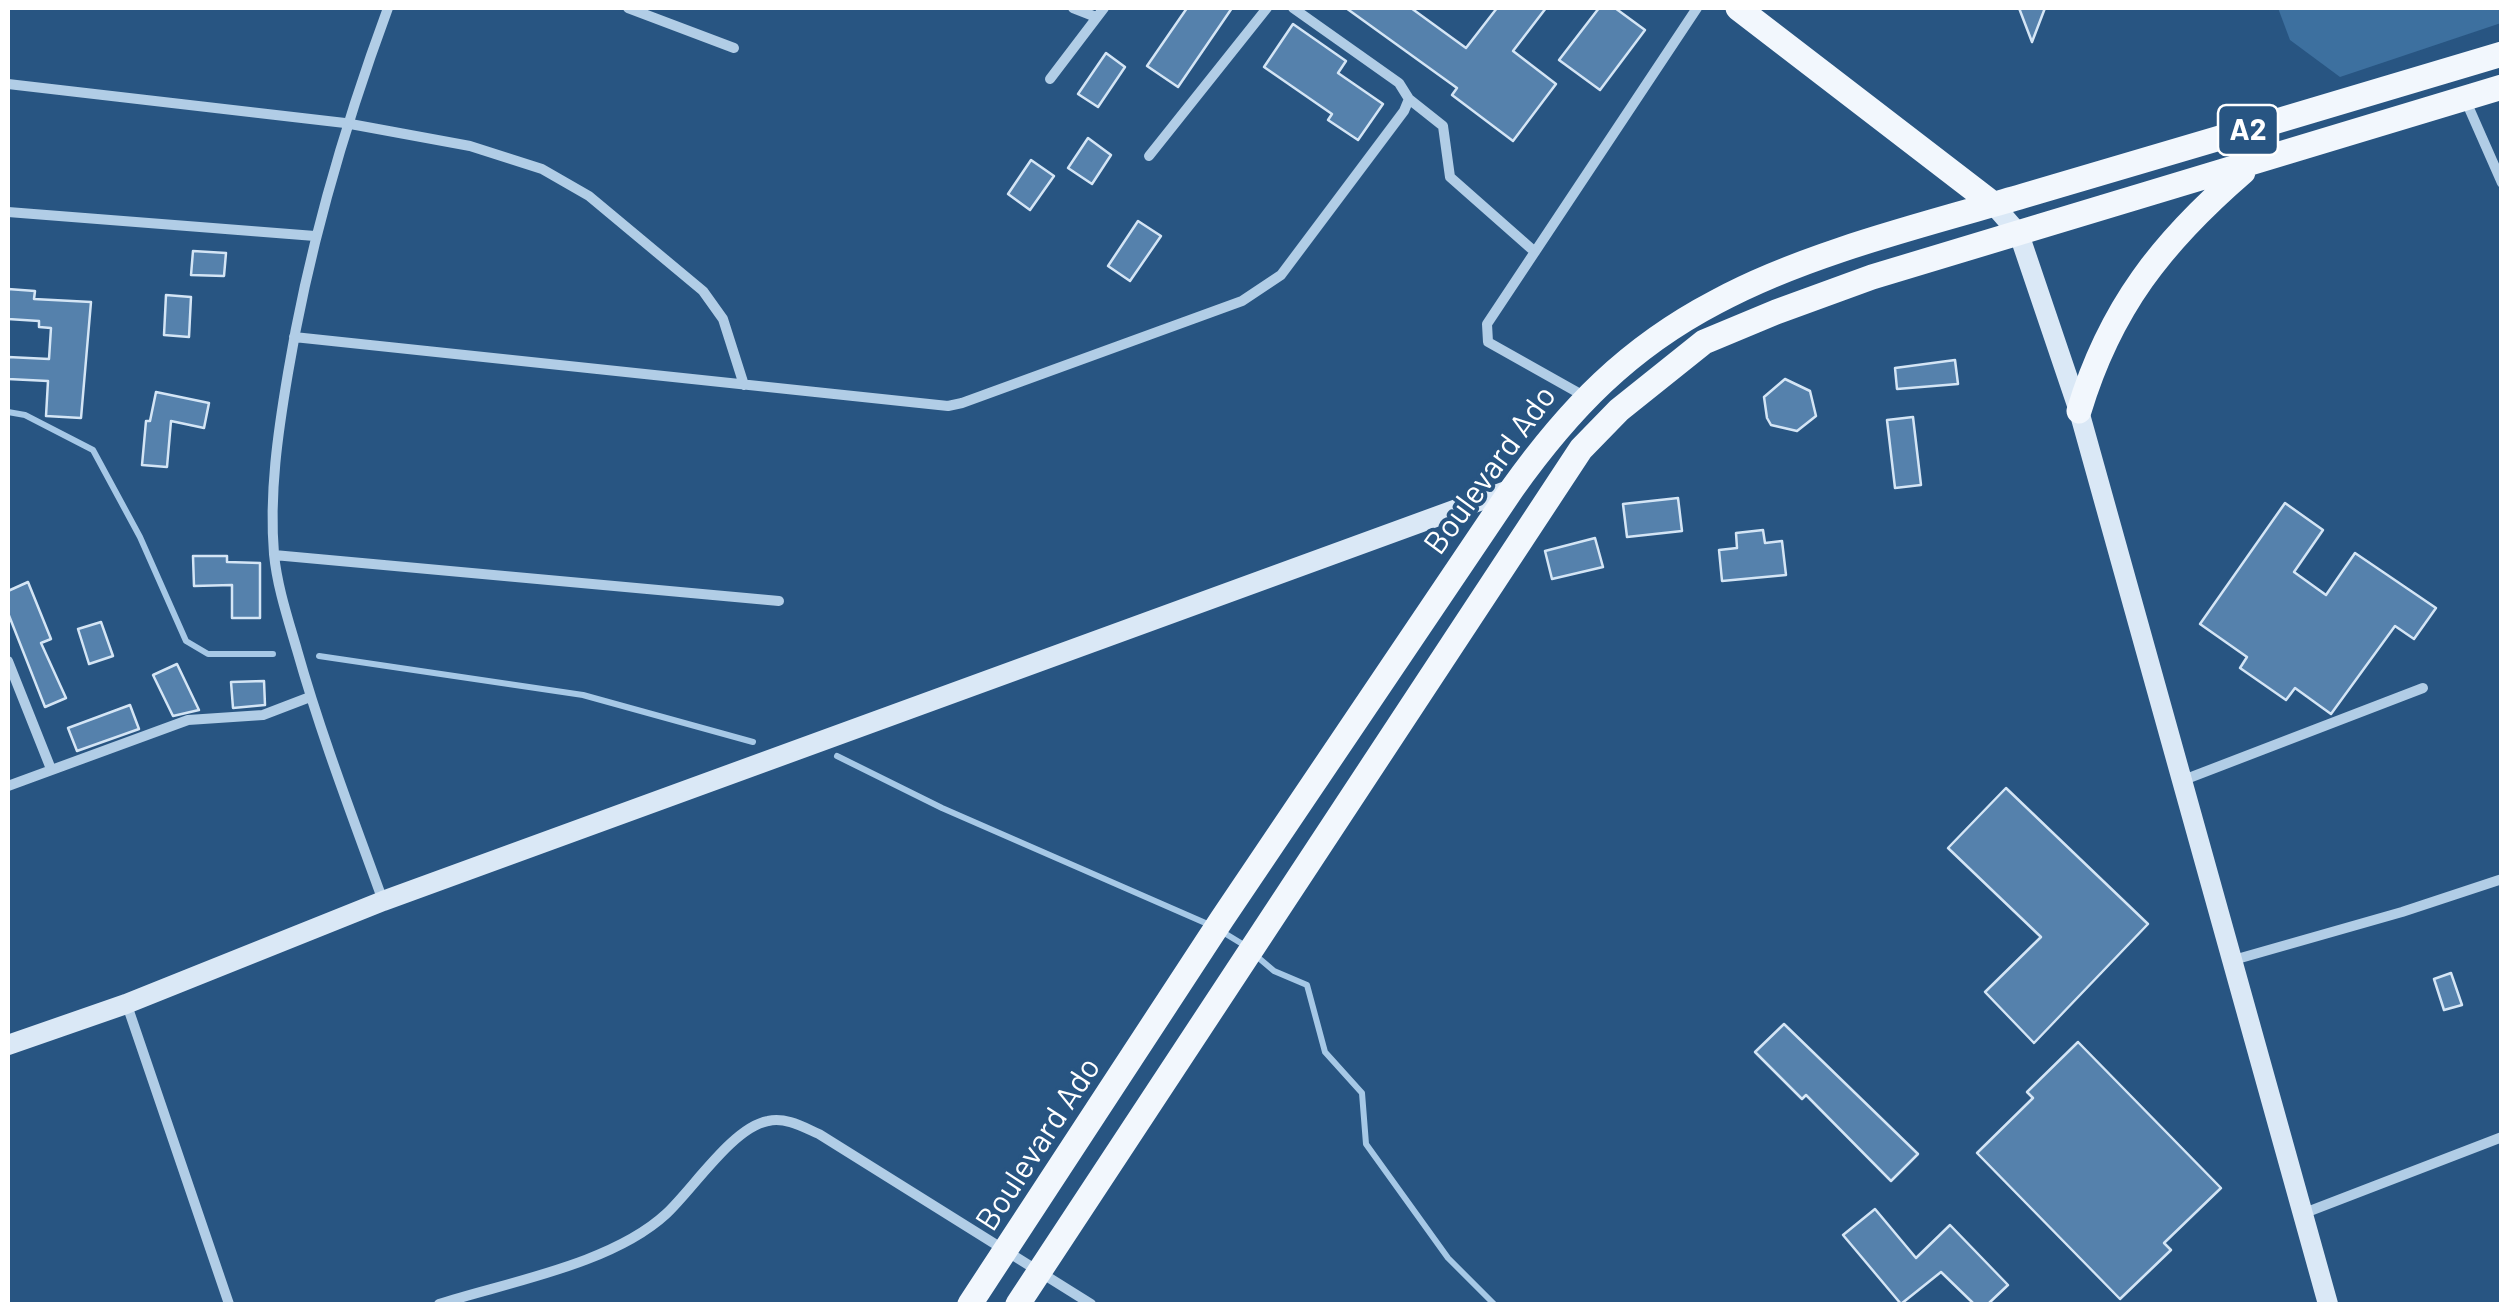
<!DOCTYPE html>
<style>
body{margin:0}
#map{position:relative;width:2509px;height:1312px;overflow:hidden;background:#285582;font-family:Barlow,sans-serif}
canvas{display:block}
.frame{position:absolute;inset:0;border:10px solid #fff;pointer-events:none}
</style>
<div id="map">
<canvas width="2509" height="1312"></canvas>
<div class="frame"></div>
</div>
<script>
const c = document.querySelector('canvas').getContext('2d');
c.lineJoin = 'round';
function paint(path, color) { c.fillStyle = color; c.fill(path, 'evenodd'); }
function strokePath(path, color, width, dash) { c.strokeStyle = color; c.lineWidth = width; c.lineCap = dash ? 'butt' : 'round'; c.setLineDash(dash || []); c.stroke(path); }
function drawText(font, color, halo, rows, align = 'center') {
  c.font = font + ' Barlow,sans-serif'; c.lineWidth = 8; c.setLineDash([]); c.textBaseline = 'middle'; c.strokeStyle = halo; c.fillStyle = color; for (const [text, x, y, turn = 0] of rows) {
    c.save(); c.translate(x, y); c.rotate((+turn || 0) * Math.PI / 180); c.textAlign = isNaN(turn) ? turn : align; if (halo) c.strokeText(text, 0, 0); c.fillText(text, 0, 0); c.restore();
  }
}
const green = new Path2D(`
 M 2278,8 L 2501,8 L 2501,23 L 2340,77 L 2290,40 Z`);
const stream = new Path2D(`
 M 8,412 L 25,415 L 93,450 L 140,537 L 186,641 L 208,654 L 273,654
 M 319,656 L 583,695 L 753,742
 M 837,756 L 942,808 L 1210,925
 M 1221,931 L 1244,945
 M 1254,954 L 1274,971 L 1307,985 L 1325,1052 L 1362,1093 L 1366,1144 L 1448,1258 L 1494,1304`);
const building = new Path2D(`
 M 1187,8 L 1232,8 L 1178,87 L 1147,66 Z
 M 1346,8 L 1411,8 L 1466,48 L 1497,8 L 1546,8 L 1513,51 L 1556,84 L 1513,141 L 1452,95 L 1457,88 Z
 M 1599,8 L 1615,8 L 1645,30 L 1600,90 L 1559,60 Z
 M 2019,8 L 2045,8 L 2032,42 Z
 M 1293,24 L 1346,61 L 1338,73 L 1383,104 L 1358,140 L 1328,120 L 1332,114 L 1264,67 Z
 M 1106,53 L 1125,67 L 1098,107 L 1078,94 Z
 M 1088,138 L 1111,155 L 1092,184 L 1068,168 Z
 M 1031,160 L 1054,176 L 1030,210 L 1008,194 Z
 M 1138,221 L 1161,236 L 1130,281 L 1108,266 Z
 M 193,251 L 226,253 L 224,276 L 191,275 Z
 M 8,289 L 35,291 L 34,299 L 91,302 L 81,418 L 46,416 L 48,381 L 8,379 L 8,357 L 49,359 L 51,328 L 39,327 L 39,321 L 8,319 Z
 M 166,295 L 191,297 L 189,337 L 164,335 Z
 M 1955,360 L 1958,384 L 1897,389 L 1895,368 Z
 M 1785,379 L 1810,391 L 1816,416 L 1797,431 L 1771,425 L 1767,418 L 1764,397 Z
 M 156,392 L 209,403 L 204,428 L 171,421 L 167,467 L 142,465 L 146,421 L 150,421 Z
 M 1913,417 L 1921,485 L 1895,488 L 1887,420 Z
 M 1678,498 L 1682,531 L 1627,537 L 1623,504 Z
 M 2285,503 L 2323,530 L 2294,572 L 2326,595 L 2355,553 L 2436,608 L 2414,639 L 2395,626 L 2331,714 L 2295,688 L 2286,700 L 2240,668 L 2247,657 L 2200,624 Z
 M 1763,530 L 1765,543 L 1782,541 L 1786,575 L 1722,581 L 1719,550 L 1737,548 L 1736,533 Z
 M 1595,538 L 1603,567 L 1552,579 L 1545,551 Z
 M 193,556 L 227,556 L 227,562 L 260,563 L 260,618 L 232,618 L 232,585 L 194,586 Z
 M 28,582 L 51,639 L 41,643 L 66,698 L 45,707 L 8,613 L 8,591 Z
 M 101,622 L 113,656 L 89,664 L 78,629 Z
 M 177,664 L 199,710 L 173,716 L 153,675 Z
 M 264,681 L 265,705 L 233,708 L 231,682 Z
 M 130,705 L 139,729 L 77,751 L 68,728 Z
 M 2006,788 L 2148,924 L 2034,1043 L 1985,992 L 2041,937 L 1948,848 Z
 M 2451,973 L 2462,1005 L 2444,1010 L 2434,979 Z
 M 1784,1024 L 1918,1154 L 1891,1181 L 1806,1095 L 1802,1099 L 1755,1052 Z
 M 2078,1042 L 2221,1188 L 2164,1243 L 2171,1250 L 2120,1299 L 1977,1153 L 2033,1098 L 2027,1092 Z
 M 1875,1209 L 1916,1258 L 1950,1225 L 2008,1285 L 1988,1304 L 1974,1304 L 1941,1272 L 1901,1304 L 1843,1235 Z`);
const street = new Path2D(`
 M 628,8 L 734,48
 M 1073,8 L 1096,17
 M 1050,79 L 1104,8
 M 8,84 L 345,123 L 470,146 L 542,169 L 589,196 L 703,291 L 723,319 L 744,385
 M 1409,99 L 1443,126 L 1450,177 L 1535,252
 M 2465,99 L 2502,183
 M 1149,156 L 1267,8
 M 8,212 L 315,236
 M 294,337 L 948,406 L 962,403 L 1242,301 L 1281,275 L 1404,111 L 1409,99 L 1399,83 L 1293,8
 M 1584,396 L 1488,342 L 1487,324 L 1697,8
 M 274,555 L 779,601
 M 8,661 L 51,769
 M 2181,781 L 2423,688
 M 8,786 L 188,720 L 263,715 L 310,697
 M 383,901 C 353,818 321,735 297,650 C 288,619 277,586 274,554 C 269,493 278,432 288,373 C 309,246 344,127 388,8
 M 2230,961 L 2402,912 L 2502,879
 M 127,1005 L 229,1304
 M 2302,1214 L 2502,1137
 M 439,1304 C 508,1282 612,1264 666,1214 C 693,1189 733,1127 768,1121 C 786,1117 803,1127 819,1134 L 1091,1304`);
const secondary = new Path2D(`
 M 1993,204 L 2019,234 L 2079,411 L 2328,1304
 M 8,1045 L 126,1004 L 383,901 L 1512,489`);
const primary = new Path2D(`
 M 1738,8 L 1993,204
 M 2079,411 C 2110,308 2162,242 2243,172
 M 970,1304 L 1222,919 L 1512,489 C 1569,409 1628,348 1716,302 C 1804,254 1926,224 2023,196 C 2183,149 2342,102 2502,54
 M 1018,1304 L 1581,449 L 1619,410 L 1704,342 L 1776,312 L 1872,277 L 2502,87`);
const shields = [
 [2248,130,60]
];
const shieldNames = [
 ["A2",2248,130]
];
const streetNames = [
 ["Boulevard Ado",1490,470,-54],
 ["Boulevard Ado",1038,1144,-57]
];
paint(green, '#3d709f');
strokePath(stream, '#a6c8e6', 6);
paint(building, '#5581ac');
strokePath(building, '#d4e5f5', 2.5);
strokePath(street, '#b1cde6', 10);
strokePath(secondary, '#dae8f6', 20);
strokePath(primary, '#f2f7fd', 25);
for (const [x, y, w] of shields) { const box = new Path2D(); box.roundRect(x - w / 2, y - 25, w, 50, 8); c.fillStyle = '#285582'; c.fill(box); strokePath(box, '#fff', 2.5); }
drawText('bold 30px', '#fff', null, shieldNames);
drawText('32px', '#fff', '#285582', streetNames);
</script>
